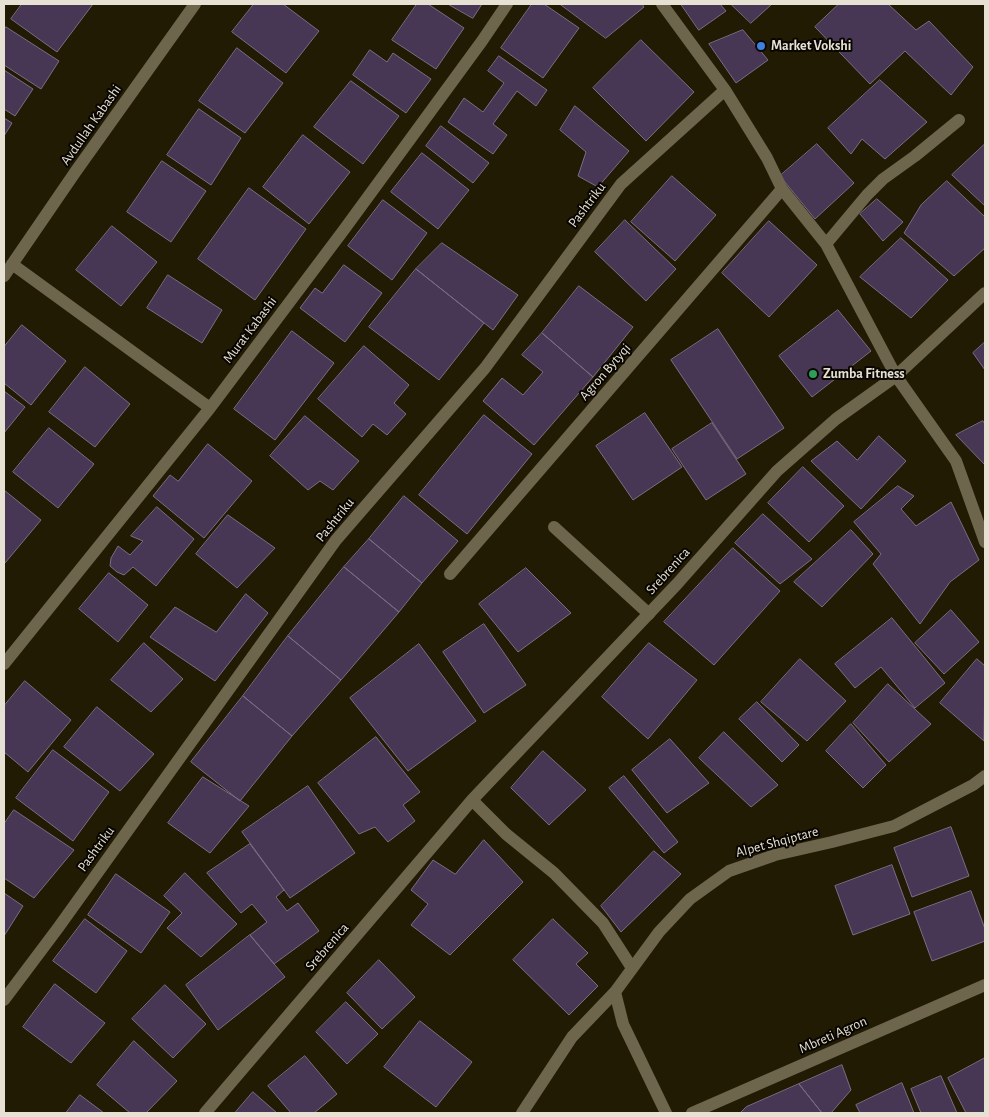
<!DOCTYPE html>
<style>
body{margin:0}
#map{position:relative;width:989px;height:1117px;overflow:hidden;background:#221b04;font-family:"Alegreya Sans",sans-serif}
canvas{display:block}
.frame{position:absolute;inset:0;border:5px solid #e6e1d3;pointer-events:none}
</style>
<div id="map">
<canvas width="989" height="1117"></canvas>
<div class="frame"></div>
</div>
<script>
const c = document.querySelector('canvas').getContext('2d');
c.lineJoin = 'round';
function paint(path, color) { c.fillStyle = color; c.fill(path, 'evenodd'); }
function strokePath(path, color, width, dash) { c.strokeStyle = color; c.lineWidth = width; c.lineCap = dash ? 'butt' : 'round'; c.setLineDash(dash || []); c.stroke(path); }
function drawText(font, color, halo, rows, align = 'center') {
  c.font = font + ' "Alegreya Sans",sans-serif'; c.lineWidth = 4; c.setLineDash([]); c.textBaseline = 'middle'; c.strokeStyle = halo; c.fillStyle = color; for (const [text, x, y, turn = 0] of rows) {
    c.save(); c.translate(x, y); c.rotate((+turn || 0) * Math.PI / 180); c.textAlign = isNaN(turn) ? turn : align; if (halo) c.strokeText(text, 0, 0); c.fillText(text, 0, 0); c.restore();
  }
}
const building = new Path2D(`
 M 22,4 L 93,4 L 57,52 L 11,19 Z
 M 254,4 L 283,4 L 319,31 L 286,73 L 232,32 Z
 M 417,4 L 428,4 L 464,28 L 436,69 L 392,40 Z
 M 448,4 L 482,4 L 473,18 Z
 M 532,4 L 544,4 L 579,28 L 543,78 L 501,48 Z
 M 560,4 L 642,4 L 644,7 L 606,38 Z
 M 681,4 L 720,4 L 726,11 L 699,30 Z
 M 731,4 L 772,4 L 751,23 Z
 M 839,4 L 888,4 L 916,30 L 929,21 L 973,67 L 951,95 L 905,51 L 870,84 L 815,27 Z
 M 6,27 L 59,61 L 41,89 L 4,65 L 4,30 Z
 M 743,30 L 768,60 L 736,83 L 709,44 Z
 M 641,40 L 694,92 L 646,141 L 593,88 Z
 M 237,48 L 283,83 L 245,133 L 199,101 Z
 M 370,50 L 387,62 L 393,53 L 431,79 L 406,113 L 353,75 Z
 M 499,56 L 547,90 L 536,106 L 517,91 L 493,124 L 507,135 L 493,154 L 448,122 L 464,98 L 483,112 L 504,83 L 488,71 Z
 M 4,70 L 33,89 L 15,116 L 4,109 Z
 M 880,80 L 927,122 L 885,159 L 862,139 L 851,154 L 828,128 Z
 M 351,81 L 399,116 L 363,164 L 314,127 Z
 M 575,106 L 629,151 L 598,187 L 578,176 L 586,152 L 560,130 Z
 M 199,109 L 241,138 L 211,185 L 167,155 Z
 M 4,118 L 12,123 L 4,136 Z
 M 441,126 L 489,163 L 473,183 L 426,146 Z
 M 303,135 L 350,172 L 309,224 L 263,187 Z
 M 817,144 L 854,183 L 815,219 L 780,176 Z
 M 985,144 L 985,206 L 952,175 Z
 M 422,153 L 469,190 L 438,229 L 391,192 Z
 M 162,161 L 206,191 L 171,242 L 127,212 Z
 M 672,176 L 716,215 L 675,261 L 631,222 Z
 M 947,181 L 985,217 L 985,248 L 954,276 L 904,233 L 921,205 Z
 M 249,188 L 306,229 L 255,300 L 198,259 Z
 M 877,199 L 903,222 L 883,241 L 860,214 Z
 M 383,200 L 427,233 L 392,280 L 348,246 Z
 M 625,220 L 676,269 L 646,301 L 595,252 Z
 M 769,221 L 817,265 L 769,317 L 722,273 Z
 M 112,226 L 157,262 L 121,306 L 76,270 Z
 M 901,238 L 948,280 L 911,318 L 860,277 Z
 M 442,243 L 518,295 L 493,330 L 416,269 Z
 M 344,265 L 382,293 L 345,342 L 300,308 L 315,288 L 322,293 Z
 M 416,269 L 484,323 L 439,380 L 369,327 Z
 M 168,275 L 222,310 L 202,343 L 147,308 Z
 M 579,286 L 633,327 L 593,377 L 542,333 Z
 M 838,310 L 871,351 L 812,397 L 779,356 Z
 M 22,325 L 66,361 L 31,405 L 4,383 L 4,347 Z
 M 718,329 L 784,428 L 737,459 L 671,360 Z
 M 292,331 L 334,363 L 275,440 L 234,409 Z
 M 542,333 L 593,377 L 534,445 L 483,401 L 502,378 L 523,395 L 543,372 L 522,355 Z
 M 985,342 L 985,370 L 973,353 Z
 M 364,346 L 409,385 L 394,403 L 406,414 L 387,435 L 373,424 L 362,437 L 318,399 Z
 M 85,367 L 130,404 L 95,447 L 49,412 Z
 M 4,391 L 25,407 L 4,433 Z
 M 645,413 L 682,467 L 633,500 L 596,446 Z
 M 484,415 L 532,454 L 467,534 L 419,495 Z
 M 305,416 L 359,461 L 333,490 L 320,481 L 308,490 L 270,456 Z
 M 983,421 L 985,424 L 985,465 L 956,435 Z
 M 712,423 L 746,474 L 706,500 L 672,449 Z
 M 49,428 L 94,464 L 58,508 L 13,472 Z
 M 879,436 L 906,461 L 861,509 L 811,461 L 837,441 L 857,460 Z
 M 208,444 L 252,481 L 204,538 L 153,496 L 170,475 L 178,481 Z
 M 803,467 L 844,506 L 809,542 L 768,503 Z
 M 898,486 L 914,496 L 901,509 L 916,526 L 951,502 L 979,560 L 950,582 L 920,624 L 873,564 L 881,554 L 854,522 Z
 M 4,490 L 41,520 L 5,563 L 4,562 Z
 M 404,496 L 458,541 L 422,583 L 369,539 Z
 M 157,507 L 194,539 L 156,586 L 133,567 L 124,575 L 117,572 L 110,566 L 111,558 L 118,546 L 130,555 L 143,541 L 131,536 Z
 M 763,514 L 812,559 L 780,584 L 735,543 Z
 M 228,515 L 275,548 L 237,588 L 196,554 Z
 M 851,530 L 873,554 L 822,607 L 794,582 Z
 M 369,539 L 422,583 L 399,612 L 344,567 Z
 M 733,548 L 780,591 L 714,665 L 664,622 Z
 M 344,567 L 399,612 L 341,680 L 288,636 Z
 M 526,568 L 571,613 L 518,652 L 479,604 Z
 M 109,573 L 148,605 L 118,642 L 79,609 Z
 M 246,594 L 268,613 L 215,681 L 150,637 L 175,607 L 216,632 Z
 M 951,610 L 979,642 L 944,674 L 915,643 Z
 M 892,618 L 945,683 L 915,708 L 881,667 L 855,688 L 835,664 Z
 M 484,624 L 526,685 L 484,713 L 443,652 Z
 M 288,636 L 341,680 L 292,736 L 243,696 Z
 M 144,643 L 183,679 L 151,712 L 111,680 Z
 M 649,643 L 697,680 L 648,739 L 602,697 Z
 M 419,644 L 476,721 L 408,771 L 350,698 Z
 M 800,659 L 846,701 L 807,741 L 761,702 Z
 M 977,659 L 985,666 L 984,741 L 940,703 Z
 M 25,681 L 71,720 L 28,772 L 4,752 L 4,706 Z
 M 888,684 L 931,724 L 889,762 L 853,723 Z
 M 243,696 L 292,736 L 240,801 L 191,762 Z
 M 757,702 L 799,745 L 782,762 L 739,719 Z
 M 97,707 L 154,754 L 120,791 L 64,747 Z
 M 851,724 L 886,765 L 863,788 L 826,751 Z
 M 724,732 L 778,785 L 751,807 L 699,758 Z
 M 376,737 L 420,792 L 403,805 L 415,821 L 388,842 L 375,827 L 359,834 L 318,783 Z
 M 670,739 L 709,783 L 667,813 L 632,770 Z
 M 53,750 L 109,792 L 73,841 L 16,798 Z
 M 543,751 L 586,790 L 549,825 L 511,788 Z
 M 624,776 L 678,842 L 664,853 L 609,788 Z
 M 203,777 L 249,806 L 210,853 L 168,823 Z
 M 308,786 L 355,853 L 290,898 L 242,832 Z
 M 14,810 L 74,850 L 34,898 L 4,878 L 4,824 Z
 M 951,827 L 969,876 L 912,897 L 894,848 Z
 M 484,840 L 523,882 L 450,955 L 411,925 L 428,904 L 411,890 L 433,860 L 455,874 Z
 M 250,844 L 284,890 L 276,897 L 287,911 L 298,903 L 319,931 L 274,964 L 250,935 L 267,922 L 252,904 L 241,913 L 207,873 Z
 M 654,851 L 681,874 L 621,932 L 601,906 Z
 M 892,865 L 910,914 L 853,935 L 835,886 Z
 M 185,873 L 237,924 L 201,957 L 167,928 L 182,913 L 164,896 Z
 M 116,874 L 170,912 L 141,953 L 88,915 Z
 M 971,891 L 985,929 L 985,941 L 932,961 L 914,912 Z
 M 4,893 L 23,906 L 4,936 Z
 M 85,919 L 127,951 L 96,993 L 53,961 Z
 M 553,919 L 588,953 L 576,964 L 598,986 L 569,1015 L 513,960 Z
 M 250,935 L 285,977 L 218,1030 L 186,985 Z
 M 379,960 L 415,997 L 382,1029 L 347,993 Z
 M 55,984 L 105,1023 L 71,1063 L 23,1027 Z
 M 165,985 L 206,1024 L 173,1058 L 132,1019 Z
 M 346,1002 L 378,1034 L 347,1064 L 316,1032 Z
 M 420,1021 L 472,1062 L 436,1107 L 384,1067 Z
 M 134,1041 L 177,1081 L 146,1113 L 130,1113 L 97,1085 Z
 M 305,1056 L 337,1094 L 314,1113 L 291,1113 L 268,1086 Z
 M 985,1058 L 985,1113 L 966,1113 L 948,1078 Z
 M 842,1065 L 851,1090 L 831,1113 L 822,1113 L 799,1084 Z
 M 941,1076 L 957,1113 L 921,1113 L 911,1089 Z
 M 902,1083 L 914,1113 L 860,1113 L 856,1105 Z
 M 799,1084 L 822,1113 L 740,1113 L 746,1107 Z
 M 253,1092 L 277,1113 L 235,1113 Z
 M 80,1095 L 104,1113 L 66,1113 Z`);
const service = new Path2D(`
 M 554,527 L 649,614`);
const minor = new Path2D(`
 M 662,4 L 725,90 L 767,158 L 782,189 L 826,244 L 896,376 L 956,461 L 985,542
 M 826,244 L 867,195 L 883,179 L 915,156 L 959,120
 M 12,264 L 210,408
 M 4,276 L 76,171 L 195,4
 M 450,574 L 782,189
 M 4,664 L 210,408 L 343,231 L 482,41 L 507,4
 M 472,800 L 506,834 L 554,873 L 603,923 L 632,968
 M 615,992 L 623,1024 L 666,1113
 M 4,1000 L 58,928 L 336,540 L 485,368 L 621,184 L 725,90
 M 205,1113 L 472,800 L 677,584 L 777,471 L 836,419 L 896,376 L 985,293
 M 522,1113 L 572,1037 L 615,992 L 659,932 L 690,899 L 729,871 L 775,855 L 832,842 L 894,826 L 973,785 L 985,776
 M 692,1113 L 985,985`);
const markers = [
 [761,46,5,"#3f7fe0"],
 [813,374,5,"#2e9e5b"]
];
const poiNames = [
 ["Market Vokshi",771,46],
 ["Zumba Fitness",823,374]
];
const streetNames = [
 ["Avdullah Kabashi",91,125,-55],
 ["Pashtriku",587,205,-53],
 ["Murat Kabashi",250,330,-53],
 ["Agron Bytyqi",605,372,-49],
 ["Pashtriku",335,520,-51],
 ["Srebrenica",668,571,-48],
 ["Alpet Shqiptare",777,842,-15],
 ["Pashtriku",96,849,-54],
 ["Srebrenica",327,947,-49],
 ["Mbreti Agron",833,1035,-24]
];
paint(building, '#473754');
strokePath(building, '#7a6d84', 1);
strokePath(service, '#6d654c', 12);
strokePath(minor, '#6d654c', 12);
for (const [x, y, r, color] of markers) { const dot = new Path2D(); dot.arc(x, y, r, 0, 2 * Math.PI); c.fillStyle = color; c.fill(dot); strokePath(dot, '#090601', 2); }
drawText('bold 14px', '#e6e1d3', '#090601', poiNames, 'left');
drawText('14px', '#e6e1d3', '#090601', streetNames);
</script>
